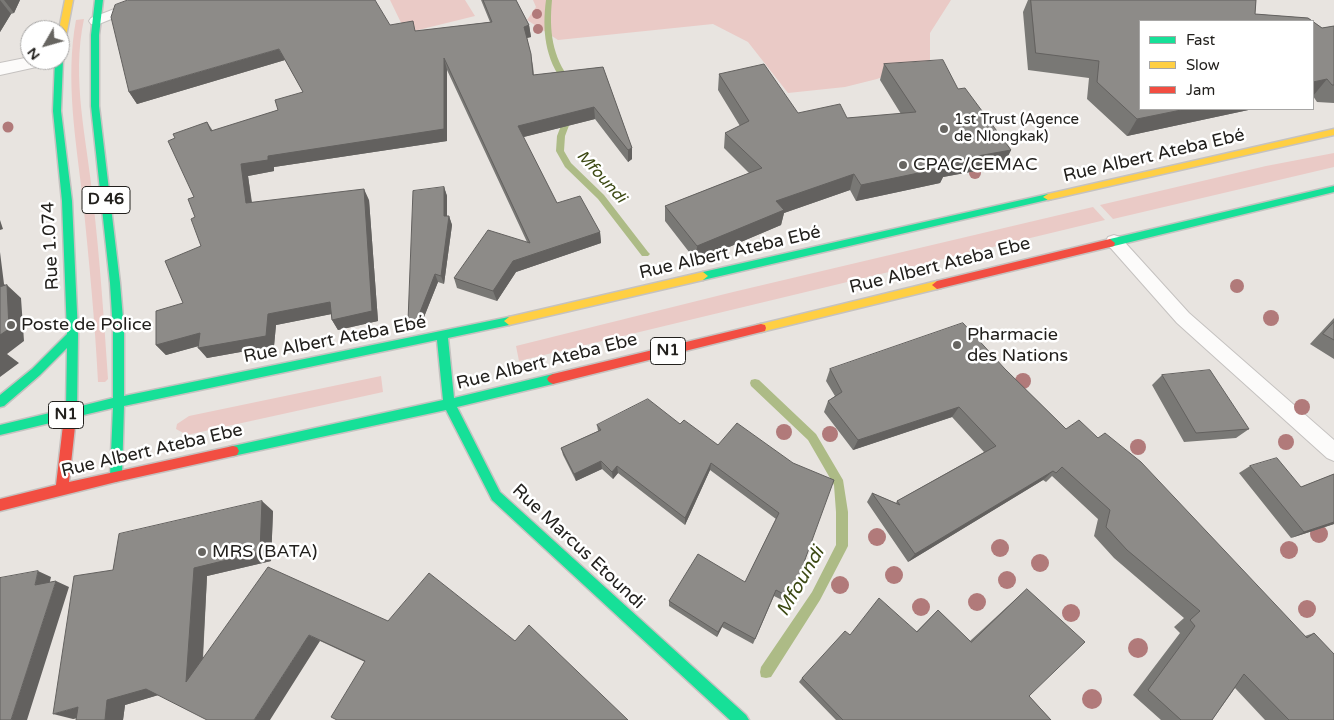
<!DOCTYPE html>
<meta charset="utf-8">
<style>
body{margin:0}
#map{position:relative;width:1334px;height:720px;overflow:hidden;background:#e8e4e0;font-family:"Varela Round",sans-serif}
canvas{display:block}
.legend{position:absolute;left:1139px;top:20px;width:175px;height:90px;box-sizing:border-box;background:#fff;border:1px solid #a7a6a5;margin:0;padding:6px 9px;list-style:none;font-size:15px;color:#22201d}
.legend li{display:flex;align-items:center;gap:10px;height:25px}
.legend b{width:25px;border:1px solid #a7a6a5}
.north{position:absolute;left:20px;top:20px;width:50px;height:50px;box-sizing:border-box;background:#fff;border:1px solid #a7a6a5;border-radius:50%;rotate:232deg;font-size:14px;font-weight:700;line-height:20px;text-align:center;color:#22201d}
.north::after{content:'';display:block;margin:auto;width:18px;height:22px;background:#676561;clip-path:polygon(50% 0,100% 100%,50% 72%,0 100%)}
</style>
<div id="map">
<canvas width="1334" height="720"></canvas>
<ul class="legend">
<li><b style="height:6px;background:#16e098"></b>Fast</li>
<li><b style="height:6px;background:#ffcf43"></b>Slow</li>
<li><b style="height:6px;background:#f24e42"></b>Jam</li>
</ul>
<div class="north">N</div>
</div>
<script>
const c = document.querySelector('canvas').getContext('2d');
c.lineJoin = 'round';
function paint(path, color) { c.fillStyle = color; c.fill(path, 'evenodd'); }
function strokePath(path, color, width, dash) { c.strokeStyle = color; c.lineWidth = width; c.lineCap = dash ? 'butt' : 'round'; c.setLineDash(dash || []); c.stroke(path); }
function drawText(font, color, halo, rows, align = 'center') {
  c.font = font + ' "Varela Round",sans-serif'; c.lineWidth = 5; c.setLineDash([]); c.textBaseline = 'middle'; c.strokeStyle = halo; c.fillStyle = color; for (const [text, x, y, turn = 0] of rows) {
    c.save(); c.translate(x, y); c.rotate((+turn || 0) * Math.PI / 180); c.textAlign = isNaN(turn) ? turn : align; if (halo) c.strokeText(text, 0, 0); c.fillText(text, 0, 0); c.restore();
  }
}
const green = new Path2D(`
 M 390,0 L 465,0 L 475,16 L 406,33 Z
 M 533,0 L 951,0 L 930,33 L 930,66 L 900,70 L 877,79 L 845,87 L 788,93 L 748,42 L 713,24 L 558,40 L 527,20 L 536,7 Z
 M 84,19 C 71,79 87,140 93,200 C 100,260 104,320 108,379 L 105,382 L 98,382 C 95,321 89,261 83,201 C 76,141 65,79 76,20 Z
 M 1334,153 L 1334,167 L 1113,219 L 1100,205 L 1266,166 Z
 M 1093,207 L 1105,220 L 519,361 L 516,346 L 733,292 Z
 M 381,376 L 383,392 L 187,435 L 176,429 L 177,424 L 189,416 Z`);
const stream = new Path2D(`
 M 546,0 L 552,0 C 549,31 552,56 571,81 L 570,83 L 564,83 C 545,59 542,30 546,0 Z
 M 566,113 L 569,113 L 573,115 L 565,136 L 564,151 L 571,163 L 604,195 L 648,252 L 650,254 L 648,256 L 642,256 L 598,199 L 565,167 L 556,151 L 557,136 Z
 M 755,379 L 759,380 L 816,434 L 843,480 L 848,512 L 848,546 L 846,550 L 820,600 L 771,677 L 766,678 L 761,677 L 760,672 L 761,667 L 812,592 L 836,545 L 836,512 L 834,485 L 808,440 L 751,386 L 750,383 L 751,380 Z`);
const lane = new Path2D(`
 M 138,0 L 155,0 L 153,2 L 99,24 L 91,24 L 89,21 L 91,18 Z
 M 1114,235 L 1120,237 L 1189,313 L 1334,440 L 1334,461 L 1327,458 L 1177,323 L 1108,245 L 1106,241 L 1108,237 Z`);
const street = new Path2D(`
 M 30,57 L 30,60 L 53,60 L 50,64 L 0,75 L 0,63 Z`);
const fast = new Path2D(`
 M 95,0 L 103,0 L 99,35 L 99,106 L 120,283 L 124,331 L 124,396 L 509,317 L 513,318 L 514,321 L 509,325 L 448,338 L 454,398 L 553,374 L 557,376 L 559,379 L 557,382 L 553,384 L 457,407 L 500,492 L 746,715 L 749,720 L 730,720 L 492,500 L 446,410 L 233,456 L 229,455 L 227,451 L 229,447 L 233,446 L 443,400 L 437,340 L 124,406 L 122,476 L 120,480 L 116,482 L 112,480 L 110,476 L 113,408 L 0,435 L 0,425 L 66,409 L 67,348 L 40,375 L 4,406 L 0,407 L 0,395 L 32,369 L 67,334 L 62,201 L 53,111 L 55,60 L 60,60 L 60,58 L 63,60 L 61,111 L 72,201 L 78,335 L 77,407 L 113,398 L 113,331 L 110,283 L 91,106 L 91,35 Z
 M 1334,186 L 1334,192 L 1110,247 L 1105,243 L 1110,239 Z
 M 1048,194 L 1051,195 L 1051,199 L 703,280 L 698,276 L 703,272 Z`);
const slow = new Path2D(`
 M 65,0 L 73,0 L 64,47 L 60,49 L 59,30 Z
 M 1334,129 L 1334,135 L 1048,200 L 1043,197 L 1048,194 Z
 M 703,272 L 708,276 L 703,280 L 509,325 L 504,321 L 509,317 Z
 M 937,281 L 942,285 L 941,288 L 761,332 L 757,331 L 756,328 L 757,325 L 761,324 Z`);
const jam = new Path2D(`
 M 1110,239 L 1115,243 L 1114,246 L 937,289 L 932,285 L 937,281 Z
 M 761,324 L 765,325 L 766,328 L 765,331 L 553,384 L 549,382 L 547,379 L 549,376 L 553,374 Z
 M 71,403 L 75,404 L 77,408 L 69,482 L 233,446 L 237,447 L 239,451 L 237,455 L 233,456 L 116,482 L 0,511 L 0,499 L 56,485 L 65,408 L 67,404 Z`);
const trees = [
 [537,14,5],
 [538,29,5],
 [8,127,5.5],
 [975,173,6],
 [1237,286,7],
 [1271,318,8],
 [1023,381,8],
 [1302,407,8],
 [784,432,8],
 [830,434,8],
 [1286,442,8],
 [1138,447,8],
 [1319,534,9],
 [877,537,9],
 [1000,548,9],
 [1289,550,9],
 [1040,563,9],
 [894,575,9],
 [1007,580,9],
 [840,585,9],
 [977,602,9],
 [921,607,9],
 [1307,609,9],
 [1071,613,9],
 [1138,648,10],
 [1092,699,10]
];
const wall = new Path2D(`
 M 0,0 L 20,0 L 14,13 L 11,14 L 0,32 Z
 M 481,0 L 516,0 L 529,25 L 531,37 L 527,38 L 533,66 L 534,75 L 603,67 L 632,148 L 632,159 L 628,162 L 595,119 L 523,137 L 557,203 L 600,232 L 601,243 L 516,272 L 497,301 L 457,288 L 454,278 L 527,242 L 447,70 L 447,141 L 274,167 L 274,171 L 248,176 L 252,202 L 369,200 L 378,321 L 338,330 L 332,320 L 331,314 L 276,325 L 274,346 L 207,358 L 198,346 L 166,355 L 156,345 L 183,303 L 201,246 L 195,217 L 194,197 L 175,138 L 207,122 L 213,131 L 278,110 L 303,92 L 285,60 L 137,104 L 129,92 L 390,25 L 417,31 L 490,22 Z
 M 1028,0 L 1256,0 L 1255,14 L 1308,18 L 1322,28 L 1334,26 L 1334,103 L 1317,102 L 1313,96 L 1313,21 L 1140,21 L 1140,109 L 1253,109 L 1127,136 L 1087,99 L 1089,78 L 1028,70 L 1023,12 Z
 M 884,64 L 958,89 L 1011,150 L 1003,166 L 943,177 L 940,183 L 856,201 L 850,190 L 784,213 L 781,225 L 696,261 L 665,221 L 665,206 L 749,173 L 724,148 L 725,133 L 740,126 L 718,90 L 719,74 L 798,113 L 847,118 L 901,114 L 880,80 Z
 M 444,187 L 447,196 L 447,216 L 449,216 L 452,225 L 444,284 L 438,282 L 420,327 L 412,329 L 408,321 Z
 M 1334,318 L 1334,359 L 1310,344 Z
 M 830,369 L 1005,369 L 1066,429 L 1098,438 L 1305,636 L 1314,633 L 1334,720 L 1265,720 L 1235,688 L 1212,720 L 1161,720 L 1133,695 L 1180,633 L 1174,627 L 1184,618 L 1114,558 L 1094,536 L 1098,519 L 1052,476 L 1046,482 L 1043,480 L 908,562 L 867,502 L 872,493 L 896,503 L 897,501 L 984,452 L 952,417 L 853,450 L 824,412 L 828,401 L 835,396 L 826,381 Z
 M 1162,375 L 1249,429 L 1236,438 L 1184,442 L 1152,385 Z
 M 680,424 L 718,445 L 793,463 L 791,598 L 788,603 L 774,596 L 753,644 L 722,627 L 717,637 L 669,606 L 669,601 L 745,582 L 776,519 L 710,470 L 685,525 L 618,473 L 613,479 L 602,469 L 576,481 L 563,455 L 561,448 L 598,431 L 597,425 Z
 M 1250,466 L 1301,487 L 1334,474 L 1334,524 L 1291,538 L 1239,473 Z
 M 273,511 L 271,561 L 207,576 L 203,659 L 388,621 L 515,641 L 628,720 L 365,662 L 320,641 L 158,695 L 125,705 L 123,720 L 76,720 L 77,718 L 73,719 L 113,570 Z
 M 1027,589 L 1029,696 L 1051,720 L 836,720 L 799,682 L 802,678 L 850,635 L 917,631 L 938,610 L 970,641 L 1020,595 Z`);
const shadedWall = new Path2D(`
 M 0,0 L 11,14 L 0,32 Z
 M 4,0 L 20,0 L 14,13 Z
 M 529,25 L 531,37 L 526,38 L 524,27 Z
 M 279,49 L 285,60 L 137,104 L 129,92 Z
 M 444,58 L 447,70 L 447,141 L 274,167 L 274,171 L 248,176 L 253,214 L 246,203 L 241,164 L 268,156 Z
 M 1327,79 L 1313,96 L 1313,82 Z
 M 594,107 L 595,119 L 520,138 L 518,126 Z
 M 1186,109 L 1253,109 L 1127,136 L 1137,119 Z
 M 632,148 L 632,159 L 628,162 L 628,150 Z
 M 1011,150 L 1003,166 L 943,177 L 940,183 L 856,201 L 861,185 L 944,162 Z
 M 854,174 L 850,190 L 784,213 L 781,225 L 696,261 L 697,246 L 776,201 Z
 M 444,187 L 447,196 L 447,225 L 444,216 Z
 M 364,189 L 369,200 L 378,321 L 338,330 L 332,320 Z
 M 449,216 L 452,225 L 444,284 L 441,276 Z
 M 0,220 L 3,229 L 0,230 Z
 M 600,232 L 601,243 L 516,272 L 497,301 L 493,291 L 513,261 Z
 M 0,252 L 4,284 L 6,286 L 7,285 L 21,298 L 24,341 L 7,354 L 19,363 L 0,377 Z
 M 435,274 L 438,282 L 420,327 L 412,329 L 408,321 Z
 M 330,302 L 337,313 L 276,325 L 274,346 L 207,358 L 198,348 L 268,314 Z
 M 200,333 L 210,343 L 166,355 L 156,345 Z
 M 959,407 L 952,417 L 853,450 L 858,440 Z
 M 601,461 L 602,469 L 576,481 L 574,474 Z
 M 711,463 L 710,470 L 685,525 L 685,518 Z
 M 617,466 L 618,473 L 613,479 L 612,472 Z
 M 1053,471 L 1043,480 L 908,562 L 915,554 Z
 M 262,501 L 273,511 L 271,561 L 207,576 L 201,687 L 186,682 L 194,568 Z
 M 1334,522 L 1334,524 L 1291,538 L 1304,532 Z
 M 38,571 L 51,577 L 48,590 L 35,585 Z
 M 56,581 L 69,587 L 27,720 L 11,720 Z
 M 724,622 L 722,627 L 717,637 L 718,632 Z
 M 309,635 L 320,641 L 270,720 L 254,720 Z
 M 146,689 L 162,694 L 125,705 L 123,720 L 105,720 L 107,700 Z
 M 78,707 L 96,712 L 73,719 L 53,714 Z`);
const building = new Path2D(`
 M 128,0 L 375,0 L 390,25 L 413,21 L 415,31 L 492,22 L 483,0 L 516,0 L 529,25 L 524,27 L 531,54 L 533,75 L 603,67 L 632,148 L 628,150 L 594,107 L 518,126 L 557,203 L 580,196 L 600,232 L 513,261 L 493,291 L 454,278 L 488,230 L 530,243 L 444,58 L 444,129 L 268,156 L 268,160 L 241,164 L 246,203 L 364,189 L 372,311 L 332,320 L 330,302 L 268,314 L 266,336 L 198,348 L 200,333 L 156,345 L 156,311 L 183,303 L 165,261 L 201,246 L 191,219 L 195,217 L 188,199 L 194,197 L 168,141 L 175,138 L 173,134 L 207,122 L 211,131 L 278,110 L 275,100 L 303,92 L 279,49 L 129,92 L 111,17 L 115,5 Z
 M 1031,0 L 1256,0 L 1255,14 L 1308,18 L 1322,28 L 1334,26 L 1334,85 L 1332,85 L 1327,79 L 1313,82 L 1313,21 L 1140,21 L 1140,109 L 1186,109 L 1137,119 L 1097,82 L 1099,61 L 1036,53 Z
 M 943,60 L 958,89 L 965,88 L 1011,150 L 944,162 L 947,167 L 861,185 L 854,174 L 776,201 L 784,210 L 697,246 L 665,206 L 762,168 L 725,133 L 749,121 L 719,74 L 764,64 L 798,113 L 840,104 L 847,118 L 916,112 L 884,64 Z
 M 444,187 L 444,216 L 449,216 L 441,276 L 435,274 L 417,320 L 408,321 L 413,191 Z
 M 7,285 L 9,329 L 0,335 L 0,287 Z
 M 1334,322 L 1334,340 L 1323,334 Z
 M 963,323 L 1005,369 L 1066,429 L 1079,420 L 1098,438 L 1105,433 L 1141,462 L 1307,638 L 1314,633 L 1334,654 L 1334,720 L 1289,720 L 1244,674 L 1212,720 L 1181,720 L 1148,690 L 1195,626 L 1190,620 L 1200,611 L 1127,550 L 1106,527 L 1110,510 L 1062,467 L 1056,473 L 1053,471 L 915,554 L 872,493 L 900,505 L 897,501 L 996,446 L 959,407 L 858,440 L 828,401 L 842,392 L 830,369 Z
 M 1210,370 L 1249,429 L 1196,433 L 1162,375 Z
 M 648,399 L 680,424 L 684,420 L 718,445 L 737,423 L 793,463 L 834,480 L 791,598 L 776,590 L 755,639 L 724,622 L 718,632 L 669,601 L 698,554 L 745,582 L 779,513 L 711,463 L 685,518 L 617,466 L 612,472 L 601,461 L 574,474 L 561,448 L 601,430 L 597,425 Z
 M 1277,458 L 1301,487 L 1334,474 L 1334,522 L 1304,532 L 1250,466 Z
 M 262,501 L 260,552 L 194,568 L 186,682 L 268,567 L 388,621 L 429,573 L 515,641 L 529,625 L 628,720 L 337,720 L 331,717 L 365,661 L 309,635 L 254,720 L 207,720 L 146,689 L 107,700 L 105,720 L 76,720 L 78,707 L 53,714 L 74,576 L 113,570 L 119,534 Z
 M 38,571 L 35,585 L 56,581 L 11,720 L 0,720 L 0,578 Z
 M 1027,589 L 1085,642 L 1029,696 L 1051,720 L 843,720 L 802,678 L 845,631 L 850,635 L 879,598 L 917,632 L 938,610 L 971,642 Z`);
const markers = [
 [944,129,5,"#676561"],
 [903,165,5,"#676561"],
 [11,325,5,"#676561"],
 [957,345,5,"#676561"],
 [202,552,5,"#676561"]
];
const farPoinames = [
 ["1st Trust (Agence",954,120],
 ["de Nlongkak)",954,137]
];
const farWaternames = [
 ["Mfoundi",601,177,48]
];
const shields = [
 [106,200,48],
 [668,351,35],
 [66,415,35]
];
const shieldNames = [
 ["D 46",106,200],
 ["N1",668,351],
 ["N1",66,415]
];
const streetNames = [
 ["Rue Albert Ateba Ebé",1154,156,-13],
 ["Rue 1.074",51,246,-93],
 ["Rue Albert Ateba Ebé",730,253,-13],
 ["Rue Albert Ateba Ebe",940,266,-14],
 ["Rue Albert Ateba Ebé",335,340,-11],
 ["Rue Albert Ateba Ebe",547,362,-14],
 ["Rue Albert Ateba Ebe",152,451,-13],
 ["Rue Marcus Etoundi",578,547,43]
];
const poiNames = [
 ["CPAC/CEMAC",913,165],
 ["Poste de Police",21,325],
 ["Pharmacie",967,335],
 ["des Nations",967,356],
 ["MRS (BATA)",212,552]
];
const waterNames = [
 ["Mfoundi",801,582,-60]
];
paint(green, '#eacac6');
paint(stream, '#adbb86');
strokePath(lane, '#c5c2c0', 2);
strokePath(street, '#c5c2c0', 2);
strokePath(fast, '#c5c2c0', 3);
strokePath(slow, '#c5c2c0', 3);
strokePath(jam, '#c5c2c0', 3);
paint(lane, '#fcfbfa');
paint(street, '#fcfbfa');
paint(fast, '#16e098');
paint(slow, '#ffcf43');
paint(jam, '#f24e42');
c.fillStyle = '#b17a7a';
for (const [x, y, r] of trees) { c.beginPath(); c.arc(x, y, r, 0, 2 * Math.PI); c.fill(); }
paint(wall, '#797875');
paint(shadedWall, '#63615f');
paint(building, '#8d8b88');
strokePath(building, '#63615f', 1);
for (const [x, y, r, color] of markers) { const dot = new Path2D(); dot.arc(x, y, r, 0, 2 * Math.PI); c.fillStyle = color; c.fill(dot); strokePath(dot, '#fff', 2); }
drawText('15px', '#22201d', '#fff', farPoinames, 'left');
drawText('italic 16px', '#3c4913', '#fff', farWaternames);
for (const [x, y, w] of shields) { const box = new Path2D(); box.roundRect(x - w / 2, y - 13.5, w, 27, 4); c.fillStyle = '#fff'; c.fill(box); strokePath(box, '#22201d', 1); }
drawText('bold 16px', '#22201d', null, shieldNames);
drawText('18px', '#22201d', '#fff', streetNames);
drawText('18px', '#22201d', '#fff', poiNames, 'left');
drawText('italic 19px', '#3c4913', '#fff', waterNames);
</script>
